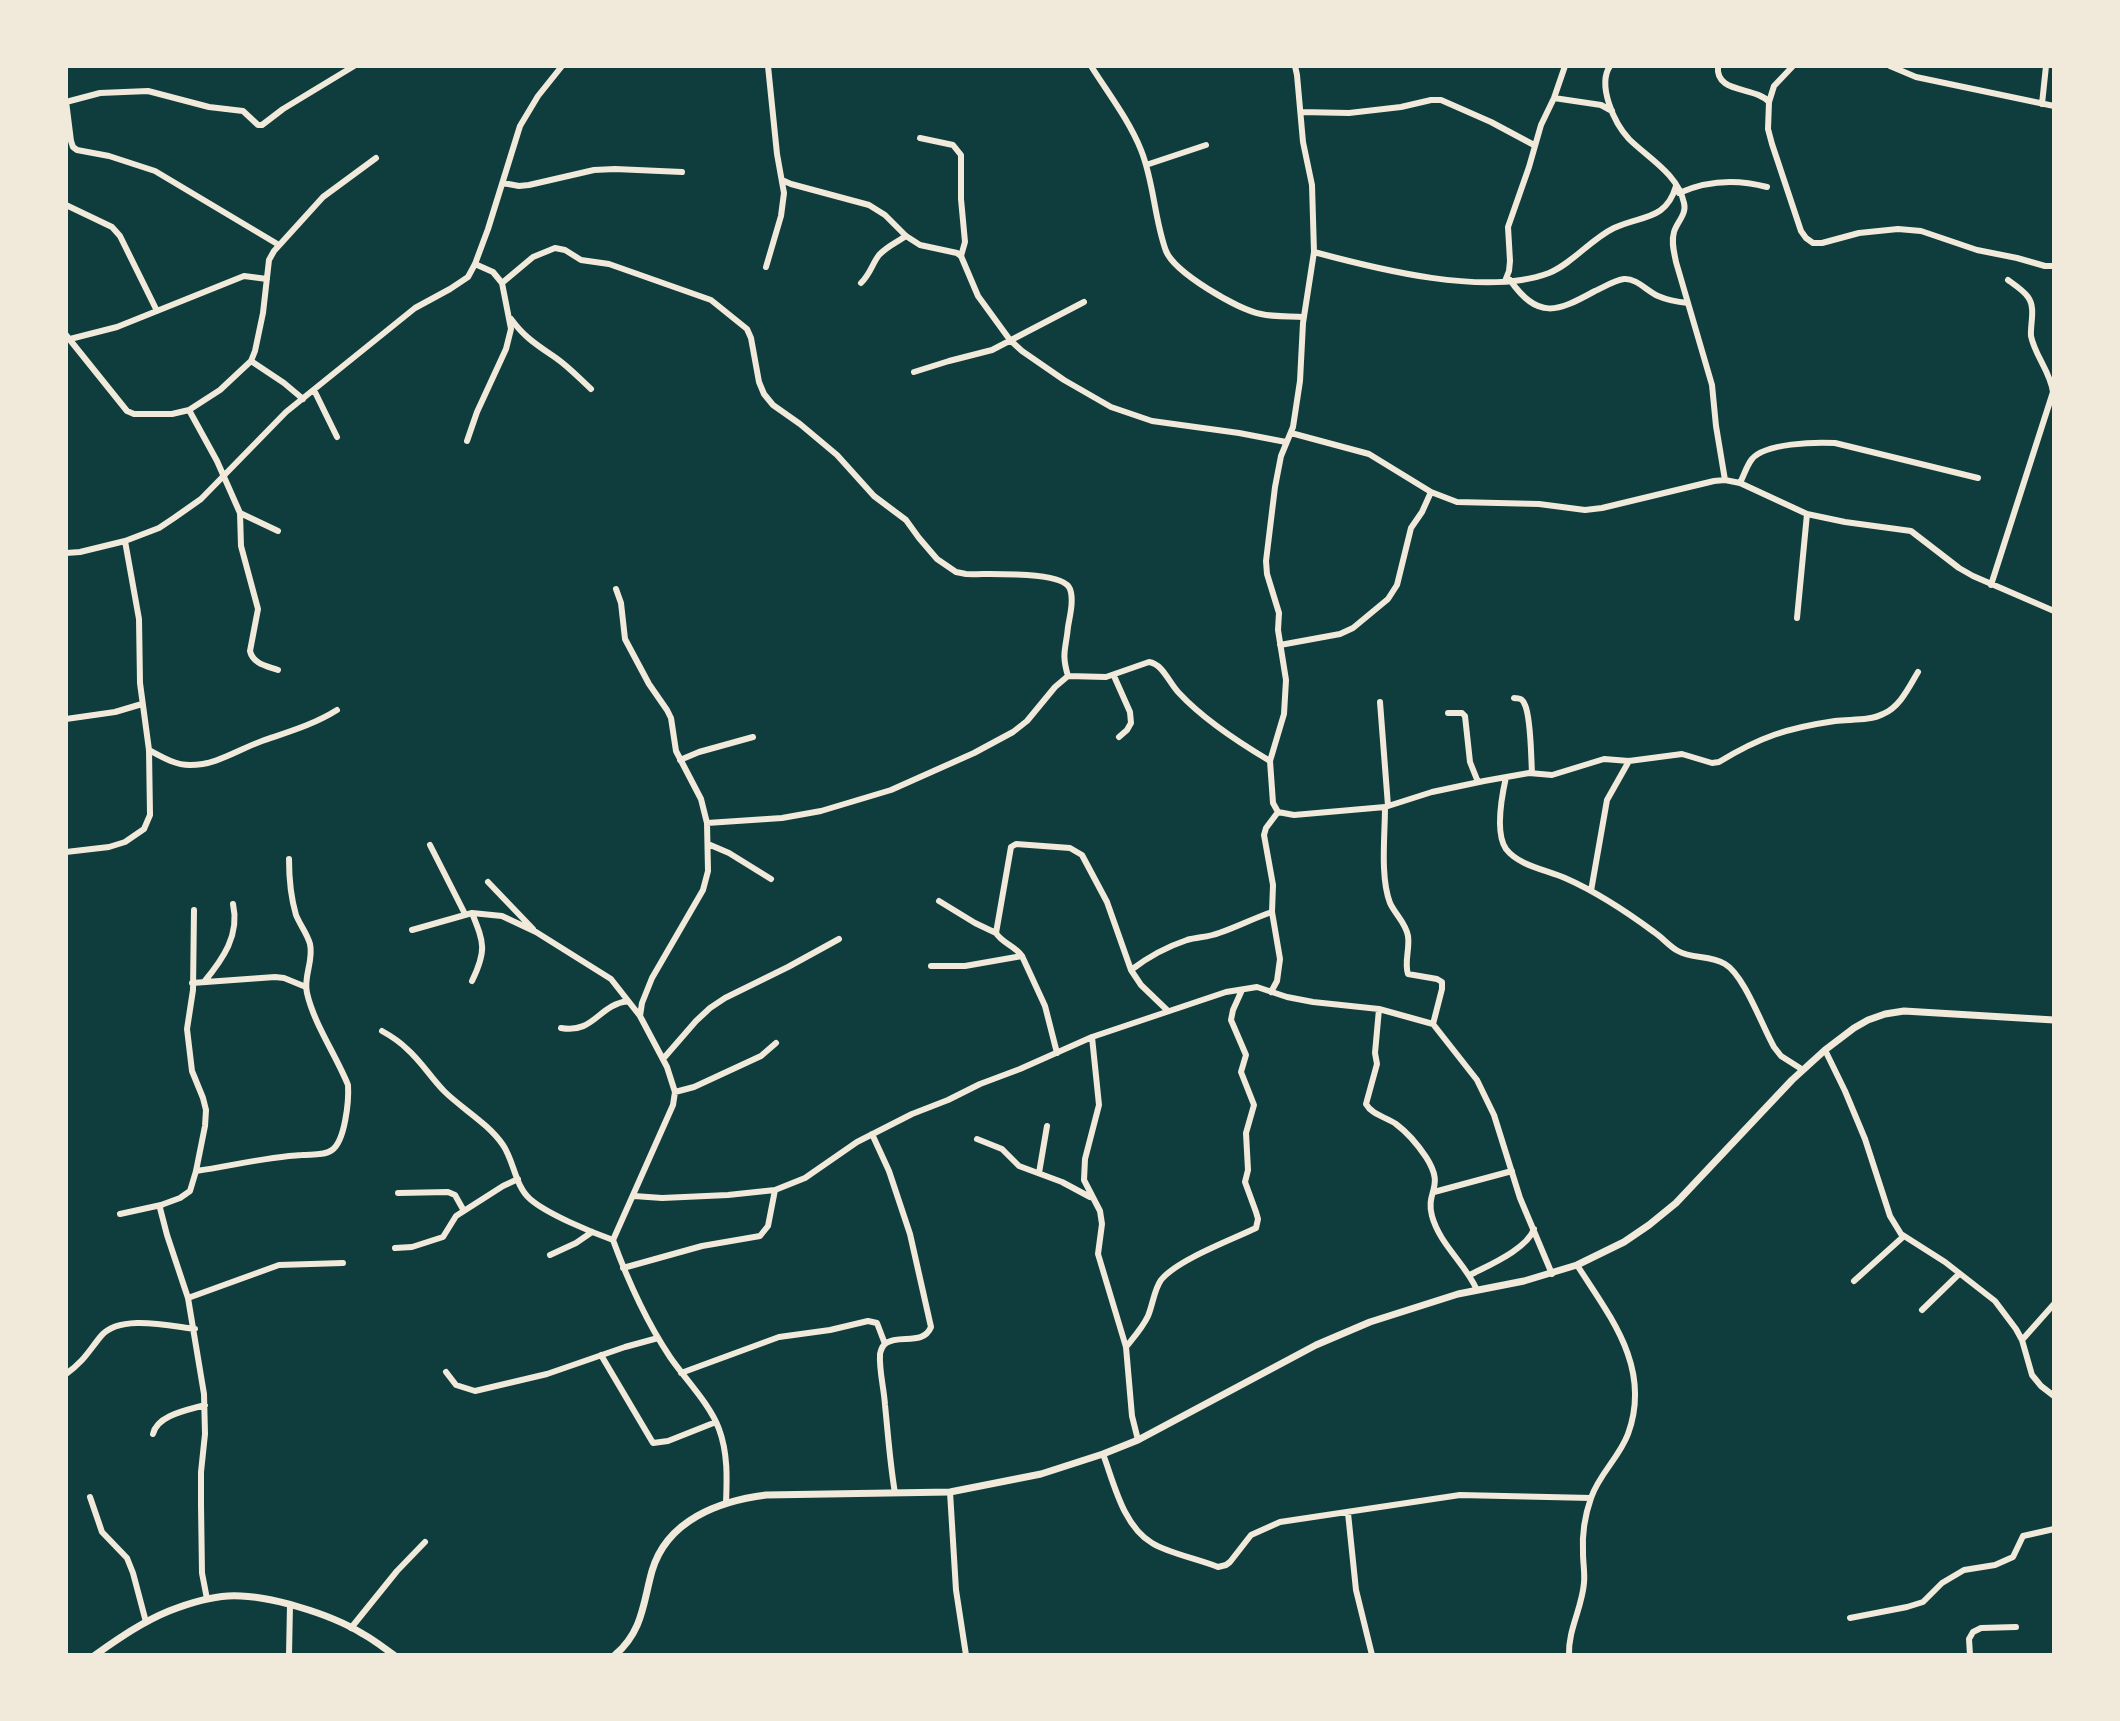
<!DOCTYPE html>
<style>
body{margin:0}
#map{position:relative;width:2120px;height:1721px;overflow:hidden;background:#0f3d3e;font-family:"Asap Condensed",sans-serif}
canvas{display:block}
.frame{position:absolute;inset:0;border:68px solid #f1e9da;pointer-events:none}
</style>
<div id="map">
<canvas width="2120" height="1721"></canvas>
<div class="frame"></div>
</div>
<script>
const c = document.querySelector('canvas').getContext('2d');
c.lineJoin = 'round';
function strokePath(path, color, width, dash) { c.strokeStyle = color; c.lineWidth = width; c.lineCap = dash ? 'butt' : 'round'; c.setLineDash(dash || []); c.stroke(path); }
const minor = new Path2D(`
 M 1091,66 C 1108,93 1129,120 1141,150 C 1154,182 1154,218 1166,251 C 1175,273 1237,309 1261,314 C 1274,317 1290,316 1304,317
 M 1295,66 L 1297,75 L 1303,142 L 1312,185 L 1314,252 L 1303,323 L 1300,381 L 1293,427 L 1281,456 L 1275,487 L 1266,561 L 1267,574 L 1279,613 L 1278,630 L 1286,680 L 1284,714 L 1270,761 L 1273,803 L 1278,812 L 1294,815 L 1385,807 L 1432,792 L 1484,781 L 1529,773 L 1552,775 L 1604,759 L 1629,761 L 1682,754 L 1712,763 L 1719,762 C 1760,737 1787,728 1835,721 C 1850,719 1870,721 1883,714 C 1900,707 1909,687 1918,672
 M 1610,66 C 1597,85 1614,123 1629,139 C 1648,158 1678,174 1684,203 C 1687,214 1677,222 1674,232 C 1671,242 1674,252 1676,262 L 1712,385 L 1716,426 L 1725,480
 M 1718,66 C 1715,94 1755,86 1769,102 L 1768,129 L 1772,144 L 1801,231 L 1806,238 L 1813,243 L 1822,243 L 1859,233 L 1898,229 L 1921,231 L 1977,250 L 2017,258 L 2045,266 L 2054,266
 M 1890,66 L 1916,77 L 2054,106
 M 1554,98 L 1601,105 L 1612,111
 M 66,101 L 71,141 L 73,147 L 77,150 L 109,156 L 155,171 L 279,245
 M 66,102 L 100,93 L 148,91 L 209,107 L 243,111 L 258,125 L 262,125 L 283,109 L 354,66
 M 1769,102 L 1774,86 L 1793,66
 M 2042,104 L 2046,66
 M 1301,112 L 1349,113 L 1401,107 L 1431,100 L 1441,100 L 1491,122 L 1534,145
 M 920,138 L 953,145 L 961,155 L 961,199 L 965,242 L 961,256
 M 1146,165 L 1206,145
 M 782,180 L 791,184 L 869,205 L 885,215 L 906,236 L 920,245 L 957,253 L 961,256 L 978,296 L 1010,340 L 1022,351 L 1064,380 L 1111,407 L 1152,421 L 1239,433 L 1286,442
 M 503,183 L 519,186 L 529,185 L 594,170 L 615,169 L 682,172
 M 1679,193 C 1708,180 1737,179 1767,187
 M 66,205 L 112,227 L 120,236 L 157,311
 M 1314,252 C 1377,269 1486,297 1549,273 C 1573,263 1591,239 1614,228 C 1641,215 1666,221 1676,186
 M 766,267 L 781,216 L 784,193 L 777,154 L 768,66
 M 1510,280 C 1538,320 1557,312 1595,291 C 1604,287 1615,280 1624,279 C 1636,278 1647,291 1658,296 C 1667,300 1678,302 1688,303
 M 1505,281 L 1509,271 L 1510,261 L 1508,227 L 1529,167 L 1541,125 L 1554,98 L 1565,66
 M 502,283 L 533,257 L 555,248 L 565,250 L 581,260 L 609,264 L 711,300 L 747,329 L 751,338 L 759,382 L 764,394 L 773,405 L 800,424 L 837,455 L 874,496 L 906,520 L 919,538 L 937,559 L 956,572 L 966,574 C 986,575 1063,570 1070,589 C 1074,600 1070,615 1068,627 C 1066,649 1061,653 1068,676
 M 861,283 C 871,273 872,264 879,255 C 886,247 897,242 906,236
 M 511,319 C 525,338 537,345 556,358 C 569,367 580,379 591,389
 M 66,335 L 127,411 L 134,414 L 172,414 L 189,410 L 220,390 L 251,361 L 255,351 L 263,313 L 269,260 L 274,251 L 323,197 L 376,158
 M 70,339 L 117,327 L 244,276 L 267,279
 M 251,361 L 284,383 L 303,399
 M 914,372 L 949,361 L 992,350 L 1084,302
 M 314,390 L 337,437
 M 189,410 L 217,461 L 240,513 L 241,546 L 258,609 L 250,651 C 253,664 267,666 278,670
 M 1291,433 L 1369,454 L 1431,492 L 1457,502 L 1539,504 L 1585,510 L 1602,508 L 1714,481 L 1725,480 L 1740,483 L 1807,514 L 1845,522 L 1911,531 L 1959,568 L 1973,576 L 2054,611
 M 467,441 L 477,412 L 506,349 L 511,329 L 502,283 L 493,272 L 475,264
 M 1740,483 C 1744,475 1747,465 1752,459 C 1765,443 1816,442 1835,443 L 1978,478
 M 240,513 L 278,531
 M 66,553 L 80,552 L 125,541 L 159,528 L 174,518 L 201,499 L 286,412 L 415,308 L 450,289 L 468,277 L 475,264 L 488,229 L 520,126 L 538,96 L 562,66
 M 1991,585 L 2053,392 C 2050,371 2035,356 2031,336 C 2030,324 2036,308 2028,297 C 2024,291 2015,285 2008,280
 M 616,589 L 621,603 L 625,639 L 649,684 L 667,710 L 671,718 L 676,751 L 701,799 L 707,823 L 708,871 L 703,890 L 652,978 L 642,1003 L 640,1016
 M 1797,618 L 1807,514
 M 1280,645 L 1340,634 L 1353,628 L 1388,599 L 1397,585 L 1411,528 L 1422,512 L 1431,492
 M 1114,676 L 1130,712 L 1131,723 L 1127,730 L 1119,737
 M 1514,698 C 1521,699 1522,698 1525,705 C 1531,718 1531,756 1532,773
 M 1380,702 L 1388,806
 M 1448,713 L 1462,713 L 1465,716 L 1470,762 L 1478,782
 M 66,719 L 115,712 L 142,704
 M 149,750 C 162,757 175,765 190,765 C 217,765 237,750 262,741 C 288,732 313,725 337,710
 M 680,760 L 699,752 L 753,737
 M 1506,777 C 1502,795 1495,833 1506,849 C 1519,866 1547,870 1565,878 C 1597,892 1627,912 1654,932 C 1663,938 1669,946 1678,951 C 1692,959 1710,955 1725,964 C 1744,975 1762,1026 1774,1047 L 1781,1056 L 1803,1070
 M 1385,807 C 1385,835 1380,877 1390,903 C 1395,914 1406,923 1408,936 C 1410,949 1404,962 1408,974 L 1437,979 L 1442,982 L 1442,989 L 1433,1024 L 1477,1080 L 1494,1115 L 1520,1198 L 1552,1274
 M 707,823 L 782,818 L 821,811 L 891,790 L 974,753 L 1013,732 L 1027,721 L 1055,687 L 1068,676 L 1106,677 L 1149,662 C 1163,664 1169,683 1179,693 C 1204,720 1238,742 1270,761
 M 708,844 L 729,853 L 771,879
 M 430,845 L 465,914
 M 66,852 L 109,847 L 125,842 L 144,829 L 150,815 L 149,750 L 140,683 L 139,619 L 125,541
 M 488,882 L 533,929
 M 1591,891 L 1607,800 L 1629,761
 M 939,901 L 975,923 L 996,933
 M 194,910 L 193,990 L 187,1029 L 192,1071 L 203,1098 L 206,1110 L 205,1126 L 196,1171 L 190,1191 L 180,1198 L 161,1205 L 160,1208 L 167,1235 L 188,1298 L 204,1394 L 205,1434 L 201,1472 L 201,1505 L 202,1573 L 207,1599
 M 472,913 C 484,943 487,950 472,981
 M 412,930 L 472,913 L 502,916 L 536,932 L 611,979 L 640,1016 L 667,1067 L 675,1092 L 673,1105 L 613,1240 C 628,1281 646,1321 670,1357 C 685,1379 710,1404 719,1429 C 728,1453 727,1479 726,1503
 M 931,966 L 965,966 L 1022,956
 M 1131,970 C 1148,957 1166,947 1187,940 C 1198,937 1209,937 1219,933 C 1237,927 1254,918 1272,912
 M 204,982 C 223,959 240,935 233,904
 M 192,983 L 275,977 L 284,978 L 306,987
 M 1271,992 L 1277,981 L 1280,959 L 1272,912 L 1273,885 L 1264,835 L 1266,828 L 1278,812
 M 1379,1009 L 1375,1053 L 1377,1064 L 1366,1104 C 1372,1115 1386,1117 1396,1124 C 1408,1133 1418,1145 1426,1157 C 1446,1188 1425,1190 1432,1216 C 1440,1245 1465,1263 1477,1290
 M 561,1028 C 594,1034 598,1005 628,1001
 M 382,1031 C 391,1036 400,1042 407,1049 C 421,1061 431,1078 444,1091 C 462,1109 488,1123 503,1145 C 514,1161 515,1186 530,1199 C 547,1214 591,1232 613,1240
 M 1092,1037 L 1099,1105 L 1085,1159 L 1084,1180 L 1100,1211 L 1102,1224 L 1098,1254 L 1126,1347 L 1132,1416 L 1138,1440
 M 1825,1050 L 1845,1091 L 1865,1139 L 1890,1216 L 1901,1234 L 1945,1262 L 1995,1301 L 2016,1329 L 2022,1340 L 2032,1375 L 2041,1386 L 2054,1396
 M 1057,1053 L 1045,1006 L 1022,956 C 1015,946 1002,943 996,933 L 1011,847 L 1016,844 L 1070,848 L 1082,855 L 1107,902 L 1131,970 L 1141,985 L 1168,1011
 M 663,1059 L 696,1021 L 710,1008 L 725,998 L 788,967 L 839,939
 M 675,1092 L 694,1087 L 761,1056 L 776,1043
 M 872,1134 L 889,1171 L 910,1234 L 931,1327 C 923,1346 900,1334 886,1343 C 882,1346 881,1349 880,1354 C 879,1371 884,1388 885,1405 C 888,1434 890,1464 895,1493
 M 977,1139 L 1002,1149 L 1019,1166 L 1062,1182 L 1090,1197
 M 196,1171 C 231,1166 266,1157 302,1155 C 311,1154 324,1156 332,1150 C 345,1141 349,1101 348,1085 C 336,1055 314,1024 307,993 C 303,976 314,961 310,944 C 307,933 300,925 296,915 C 291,898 289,878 289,859
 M 1039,1173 L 1047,1126
 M 1434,1192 L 1512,1171
 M 398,1193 L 448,1192 L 455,1195 L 464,1211
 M 634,1196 L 662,1198 L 728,1195 L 775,1190 L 805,1178 L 857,1142 L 912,1114 L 948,1100 L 980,1084 L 1020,1069 L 1092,1037 L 1226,992 L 1257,987 L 1287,997 L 1313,1002 L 1379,1009 L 1433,1024
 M 120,1214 L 161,1205
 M 395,1248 L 412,1247 L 443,1237 L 456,1216 L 503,1186 L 518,1179
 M 550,1255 L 576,1243 L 592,1232
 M 623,1268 L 702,1246 L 760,1236 L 768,1226 L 775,1190
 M 1470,1275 C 1489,1265 1527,1249 1534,1229
 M 1854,1281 L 1904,1236
 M 188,1298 L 279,1265 L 343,1263
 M 1922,1310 L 1959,1274
 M 2022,1340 L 2054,1304
 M 1126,1347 C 1134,1337 1143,1327 1148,1316 C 1153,1304 1154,1290 1161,1280 C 1177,1260 1231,1240 1256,1228 L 1258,1219 L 1256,1212 L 1245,1182 L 1248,1170 L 1246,1133 L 1254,1105 L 1241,1072 L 1246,1055 L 1231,1020 L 1233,1010 L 1242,990
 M 601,1355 L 653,1443 L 668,1441 L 716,1422
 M 446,1372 L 456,1385 L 475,1391 L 547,1374 L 625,1347 L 658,1338
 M 681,1373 L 779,1337 L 830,1330 L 868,1321 L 877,1323 L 885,1344
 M 66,1374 C 84,1361 88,1352 101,1336 C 120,1314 169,1326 195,1329
 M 153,1434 C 157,1415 188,1410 205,1405
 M 1103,1454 C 1114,1483 1123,1526 1152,1543 C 1168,1553 1198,1559 1218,1567 L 1226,1565 L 1230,1562 L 1251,1535 L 1280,1522 L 1460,1495 L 1591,1498
 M 950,1492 L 956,1590 L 966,1655
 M 90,1497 L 102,1532 L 127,1558 L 133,1573 L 146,1622
 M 1348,1513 L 1356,1590 L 1372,1655
 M 1850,1618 L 1907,1607 L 1923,1602 L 1942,1583 L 1964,1570 L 1995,1565 L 2013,1557 L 2023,1536 L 2054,1529
 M 351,1628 L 397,1571 L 425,1542
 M 289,1655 L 290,1605
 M 1569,1655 C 1568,1630 1582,1608 1584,1583 C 1585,1573 1583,1563 1583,1553 C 1582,1535 1585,1515 1591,1498 C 1599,1474 1619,1458 1628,1434 C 1652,1368 1611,1318 1577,1265
 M 1970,1655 L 1969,1639 L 1973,1632 L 1981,1628 L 2016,1627`);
const tertiary = new Path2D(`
 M 95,1655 C 118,1639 142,1622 169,1611 C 187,1604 209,1597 228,1596 C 267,1594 331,1614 363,1634 C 374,1640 384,1648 394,1655
 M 615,1655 C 643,1631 643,1603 652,1571 C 667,1520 719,1501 766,1495 L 950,1492 L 1041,1474 L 1103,1454 L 1138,1440 L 1316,1345 L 1370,1322 L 1458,1294 L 1524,1281 L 1577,1265 L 1624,1242 L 1649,1225 L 1676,1203 L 1792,1080 L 1825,1050 L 1854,1028 L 1868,1020 L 1885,1014 L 1904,1011 L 2054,1020`);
strokePath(minor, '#f1e9da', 6);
strokePath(tertiary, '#f1e9da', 7);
</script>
